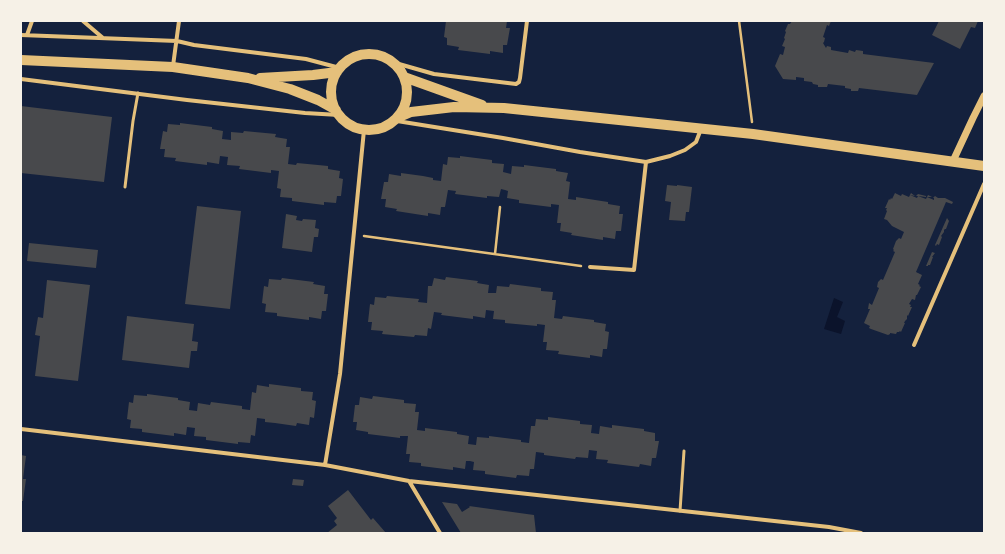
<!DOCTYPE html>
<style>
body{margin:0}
#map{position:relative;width:1005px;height:554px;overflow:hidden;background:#14213d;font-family:"Noto Sans",sans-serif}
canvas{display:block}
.frame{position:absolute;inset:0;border:22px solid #f6f1e7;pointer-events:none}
</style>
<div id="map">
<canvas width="1005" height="554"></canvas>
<div class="frame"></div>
</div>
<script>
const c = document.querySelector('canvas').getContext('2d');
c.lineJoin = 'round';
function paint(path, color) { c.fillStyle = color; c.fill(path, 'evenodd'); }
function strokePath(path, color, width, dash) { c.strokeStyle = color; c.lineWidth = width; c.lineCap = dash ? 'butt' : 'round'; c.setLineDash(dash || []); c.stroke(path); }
const water = new Path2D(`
 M 834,298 L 843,302 L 837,317 L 845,321 L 841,334 L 824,329 Z`);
const building = new Path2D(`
 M 446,21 L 507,21 L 506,28 L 510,28 L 507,45 L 503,45 L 503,53 L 490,51 L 490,54 L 458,50 L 459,47 L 447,45 L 447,38 L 444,37 Z
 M 792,21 L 831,21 L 829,26 L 827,25 L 823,37 L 825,38 L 824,42 L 823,43 L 826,48 L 827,46 L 831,47 L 831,50 L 848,53 L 849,50 L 855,52 L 856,50 L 863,51 L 863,54 L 934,63 L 917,95 L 859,88 L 858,91 L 851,91 L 851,89 L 845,88 L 845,86 L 828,84 L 827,87 L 818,87 L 818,85 L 813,84 L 812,82 L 804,81 L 804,78 L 796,77 L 796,80 L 783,79 L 775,66 L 780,54 L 783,55 L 785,47 L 782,46 L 785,39 L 784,38 L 786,32 L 785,31 L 788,24 L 790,24 Z
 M 939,21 L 978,21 L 975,28 L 971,27 L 960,49 L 932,35 Z
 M 21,106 L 112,117 L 104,182 L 21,173 Z
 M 180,123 L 212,127 L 212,129 L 223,131 L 222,139 L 231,140 L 231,132 L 243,133 L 244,131 L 276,134 L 275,137 L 287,139 L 286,147 L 290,147 L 288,164 L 296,165 L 297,163 L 318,165 L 328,166 L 328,169 L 340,171 L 339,178 L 343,179 L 341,196 L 337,196 L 336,203 L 324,202 L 324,205 L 292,201 L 292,198 L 280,197 L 281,189 L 277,188 L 279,171 L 271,170 L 271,173 L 239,169 L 240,166 L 227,165 L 228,157 L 220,156 L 219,164 L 207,162 L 207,165 L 175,161 L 176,158 L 164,157 L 165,149 L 160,149 L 163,131 L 167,132 L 168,124 L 180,125 Z
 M 460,156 L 492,160 L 492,163 L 504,164 L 503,172 L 511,174 L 512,166 L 524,167 L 524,165 L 556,169 L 556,171 L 568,173 L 566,181 L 570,182 L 568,199 L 576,200 L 576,197 L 608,202 L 608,204 L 620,206 L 619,214 L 623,214 L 621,231 L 616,231 L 615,239 L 603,237 L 603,240 L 571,235 L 572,233 L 560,231 L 561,223 L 557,223 L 559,205 L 551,204 L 551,207 L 519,203 L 519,200 L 507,198 L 508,191 L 505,190 L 501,189 L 499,197 L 487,196 L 487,198 L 455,194 L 456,191 L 448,190 L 445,207 L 441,207 L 440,215 L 428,213 L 428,216 L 396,211 L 397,209 L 385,207 L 386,199 L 381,199 L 384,182 L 388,182 L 389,174 L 401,176 L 401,173 L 423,176 L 433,178 L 433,180 L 441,181 L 443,164 L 447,165 L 448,157 L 460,158 Z
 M 667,185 L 677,186 L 677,185 L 692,187 L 689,212 L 686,212 L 685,221 L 669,220 L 671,202 L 665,201 Z
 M 895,193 L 901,196 L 902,194 L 909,197 L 911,193 L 915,196 L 910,195 L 917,198 L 918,196 L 916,196 L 918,194 L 926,196 L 926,197 L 918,196 L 926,199 L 928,195 L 932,197 L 927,197 L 934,200 L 934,198 L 933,198 L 935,196 L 938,198 L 945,198 L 953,202 L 952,204 L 946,202 L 916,272 L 922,275 L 918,284 L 920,285 L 919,286 L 921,287 L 917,295 L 916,295 L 915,300 L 912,299 L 909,304 L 911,305 L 910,307 L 912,307 L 908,316 L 907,315 L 907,319 L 905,321 L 904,323 L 905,323 L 901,332 L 900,331 L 899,332 L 897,332 L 896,334 L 890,333 L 890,334 L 888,335 L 871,329 L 869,328 L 870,326 L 864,323 L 870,309 L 868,309 L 869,303 L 872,305 L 879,288 L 877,287 L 878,282 L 881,279 L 883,280 L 895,252 L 893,251 L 894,250 L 893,249 L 896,241 L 899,238 L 901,239 L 904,232 L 892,226 L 887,220 L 884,219 L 887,211 L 886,210 L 887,208 L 885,208 L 889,199 L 890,200 L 891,198 L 892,199 Z
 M 197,206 L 241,211 L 230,309 L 185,304 Z
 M 286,214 L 297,216 L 296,220 L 302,221 L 303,219 L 316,220 L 315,228 L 319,229 L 318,237 L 314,237 L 312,252 L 282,248 Z
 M 947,218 L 949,221 L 946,229 L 945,229 L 944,230 L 944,232 L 941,236 L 942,237 L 939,245 L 937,244 L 936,246 L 935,245 Z
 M 29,243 L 98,250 L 96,268 L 27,261 Z
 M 932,252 L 935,253 L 932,257 L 933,257 L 930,265 L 928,265 L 928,266 L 926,266 Z
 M 446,277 L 478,281 L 477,283 L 489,285 L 488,293 L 496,293 L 497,286 L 509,287 L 510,284 L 541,288 L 541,291 L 553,292 L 552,300 L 556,300 L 554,318 L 562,319 L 563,316 L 594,320 L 594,322 L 606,324 L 605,331 L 609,332 L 607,349 L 603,349 L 602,357 L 590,355 L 590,358 L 558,354 L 559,351 L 546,350 L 547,342 L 543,342 L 545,325 L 537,324 L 537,326 L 505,323 L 505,320 L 493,319 L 494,311 L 486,310 L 485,318 L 473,316 L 473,319 L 441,315 L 442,313 L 434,312 L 431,329 L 428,328 L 427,336 L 415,335 L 414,337 L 382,334 L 383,331 L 371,330 L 372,322 L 368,322 L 370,304 L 374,305 L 375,297 L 386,298 L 387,296 L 397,297 L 419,299 L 418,302 L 427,303 L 428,286 L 432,286 L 434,278 L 445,280 Z
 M 282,278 L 314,282 L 313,284 L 325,286 L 324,294 L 328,294 L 326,311 L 322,311 L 321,319 L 309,317 L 309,320 L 277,316 L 277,313 L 265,312 L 266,304 L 262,303 L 264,286 L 268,287 L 269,279 L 281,280 Z
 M 47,280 L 90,285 L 78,381 L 35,376 L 40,336 L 35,335 L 38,317 L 43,318 Z
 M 127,316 L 194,324 L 192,341 L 198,342 L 197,351 L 191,351 L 189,368 L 122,360 Z
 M 269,384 L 301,388 L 301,391 L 313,392 L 312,400 L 316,401 L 314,418 L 310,417 L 309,425 L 297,423 L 296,426 L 275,423 L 265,422 L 265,419 L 257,418 L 255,436 L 251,435 L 250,443 L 238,442 L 238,444 L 206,440 L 206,437 L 194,436 L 195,428 L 187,427 L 186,435 L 174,433 L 174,436 L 142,432 L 142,429 L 130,428 L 131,420 L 127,419 L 129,402 L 133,403 L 134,395 L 147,396 L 147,394 L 178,398 L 178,400 L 190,402 L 189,410 L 197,411 L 198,403 L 210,405 L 211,402 L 242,406 L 242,409 L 250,410 L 252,392 L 256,393 L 257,385 L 269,387 Z
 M 373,396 L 404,400 L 404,403 L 416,404 L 415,412 L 419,412 L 417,430 L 425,431 L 425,428 L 457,432 L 457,434 L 469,436 L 468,444 L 476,445 L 477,437 L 489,438 L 489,436 L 521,440 L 521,442 L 529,443 L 531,426 L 535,426 L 536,419 L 548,420 L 548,417 L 580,421 L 580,424 L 592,425 L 591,433 L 599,434 L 600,426 L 612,428 L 612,425 L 644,429 L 644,431 L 655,433 L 655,441 L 659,441 L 656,458 L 652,458 L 651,466 L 640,464 L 639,467 L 607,463 L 608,460 L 596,459 L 597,451 L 589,450 L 588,458 L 576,457 L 575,459 L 544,455 L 544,453 L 536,452 L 534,469 L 530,469 L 529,476 L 517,475 L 516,478 L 485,474 L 485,471 L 473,470 L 474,462 L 470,461 L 466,461 L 465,469 L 453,467 L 453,470 L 421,466 L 421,463 L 409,462 L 410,454 L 406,454 L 408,436 L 400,436 L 400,438 L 368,434 L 368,432 L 356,430 L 357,422 L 353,422 L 355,405 L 359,405 L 360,397 L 372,399 Z
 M 21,455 L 26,456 L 23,479 L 26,479 L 23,501 L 21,501 Z
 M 293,479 L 304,480 L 303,486 L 292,485 Z
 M 348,490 L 371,520 L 373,518 L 386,533 L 327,533 L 337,525 L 334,521 L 337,518 L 328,506 Z
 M 442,502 L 457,504 L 462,512 L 470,507 L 469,506 L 534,515 L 536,533 L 461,533 Z`);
const path = new Path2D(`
 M 739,21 L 752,122
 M 364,236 L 581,266
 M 495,254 L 500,207`);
const service = new Path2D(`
 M 125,187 L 133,121 L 138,93
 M 680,511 L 684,451`);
const minor = new Path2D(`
 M 83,21 L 103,38
 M 21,35 L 177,41 L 194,45 L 306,59 L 340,68
 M 27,35 L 32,21
 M 392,62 L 434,74 L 516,84 L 519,82 L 520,78 L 527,21
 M 173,66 L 179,21
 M 21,79 L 187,100 L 305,113 L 339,115
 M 397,121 L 503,138 L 580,152 L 646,162 L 670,156 L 685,150 L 696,142 L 701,129
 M 590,267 L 634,270 L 646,162
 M 914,345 L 984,184
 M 21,429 L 325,465 L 409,481 L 829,527 L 861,533
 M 325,465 L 340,374 L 364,130
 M 409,481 L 440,533`);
const tertiary = new Path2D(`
 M 953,161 L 973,118 L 984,96`);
const primary = new Path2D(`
 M331 92a38 38 0 1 1 76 0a38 38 0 1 1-76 0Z
 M 21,60 L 173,67 L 248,78 L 290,89 L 318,100 L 336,110
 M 404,77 L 482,105
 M 260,78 L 313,75 L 337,72
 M 397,118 L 411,112 L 454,107 L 504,108 L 753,134 L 984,166`);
paint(water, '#0b132b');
paint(building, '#48494c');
strokePath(path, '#e5c07b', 2.5);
strokePath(service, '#e5c07b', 3);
strokePath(minor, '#e5c07b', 4);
strokePath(tertiary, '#e5c07b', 7);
strokePath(primary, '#e5c07b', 10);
</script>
